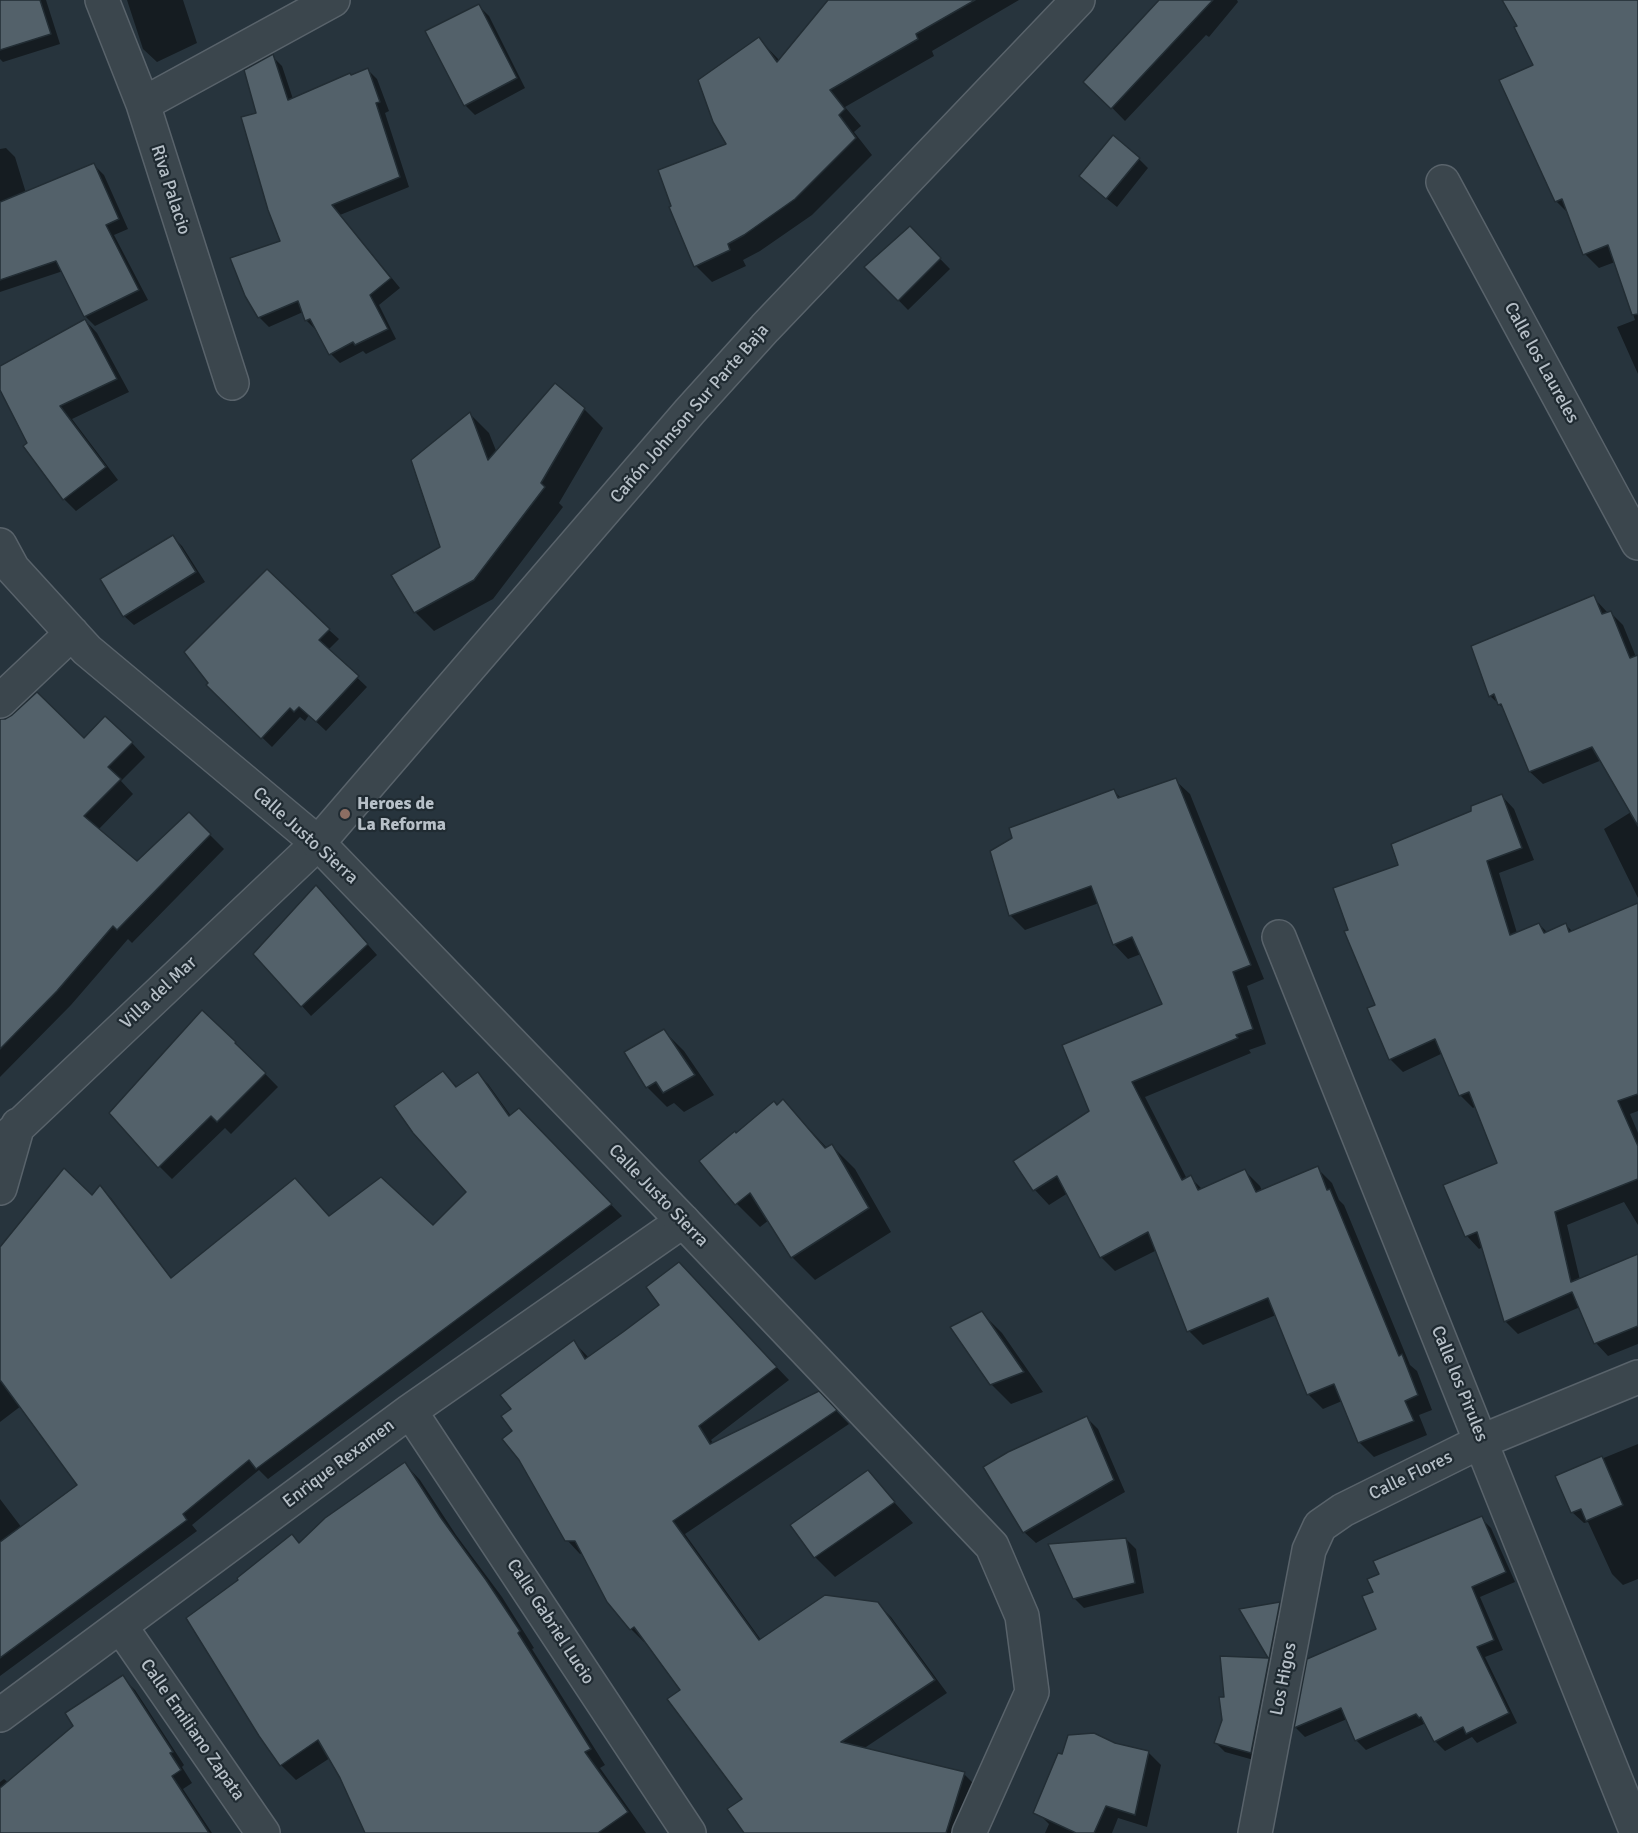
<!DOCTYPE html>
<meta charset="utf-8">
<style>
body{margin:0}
canvas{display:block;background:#27343d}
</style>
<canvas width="1638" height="1833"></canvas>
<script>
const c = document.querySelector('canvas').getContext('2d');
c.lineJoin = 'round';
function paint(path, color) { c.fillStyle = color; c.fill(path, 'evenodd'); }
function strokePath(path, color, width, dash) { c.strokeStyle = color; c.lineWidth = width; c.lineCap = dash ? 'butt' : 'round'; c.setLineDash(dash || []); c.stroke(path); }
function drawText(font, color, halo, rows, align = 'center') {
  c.font = font + ' Signika,sans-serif'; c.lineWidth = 4.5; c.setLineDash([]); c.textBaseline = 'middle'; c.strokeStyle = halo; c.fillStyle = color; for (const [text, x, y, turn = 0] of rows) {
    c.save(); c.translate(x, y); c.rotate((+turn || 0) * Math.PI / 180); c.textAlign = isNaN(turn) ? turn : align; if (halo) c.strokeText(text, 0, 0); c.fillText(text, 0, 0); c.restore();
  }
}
const shadow = new Path2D(`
 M 0,0 L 46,0 L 60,44 L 3,62 L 0,59 Z
 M 127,0 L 183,0 L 197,43 L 157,62 L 143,49 Z
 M 830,0 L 1019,0 L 932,51 L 934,56 L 845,107 L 861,126 L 854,132 L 872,155 L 812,215 L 760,251 L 743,260 L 746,266 L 712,282 L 696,266 L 728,145 L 759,39 L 780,61 Z
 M 1161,0 L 1237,0 L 1238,2 L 1209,37 L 1206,35 L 1125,121 L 1086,81 Z
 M 1515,0 L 1638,0 L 1638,374 L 1617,327 L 1635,320 L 1615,262 L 1599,268 L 1585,254 L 1569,214 L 1556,201 L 1535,65 L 1519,26 Z
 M 479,6 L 489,16 L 525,88 L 475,115 L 465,105 Z
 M 272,56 L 282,66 L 293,99 L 367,69 L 377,79 L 389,111 L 385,113 L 409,187 L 340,215 L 400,288 L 379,305 L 396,339 L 366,354 L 363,351 L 340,363 L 331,354 L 318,329 L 316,330 L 306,320 L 303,312 L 269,327 L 259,317 L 282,242 Z
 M 6,148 L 15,157 L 26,193 L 94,165 L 104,175 L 128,229 L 114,235 L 148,300 L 95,326 L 85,316 L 63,271 L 0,292 L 0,149 Z
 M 1139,159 L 1148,168 L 1117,207 L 1090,185 Z
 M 910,228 L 950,269 L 908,310 L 866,267 Z
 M 85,320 L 97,333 L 129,392 L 72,419 L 118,480 L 76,511 L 64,499 L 29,443 L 0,387 L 0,368 Z
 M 584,409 L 603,428 L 559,503 L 563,507 L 493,599 L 434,631 L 415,612 L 441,547 L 470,414 L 489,433 L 497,453 Z
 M 173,537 L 182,546 L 205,582 L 134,625 L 124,616 Z
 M 1593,597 L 1608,613 L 1610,612 L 1623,625 L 1636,657 L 1638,657 L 1638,898 L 1604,829 L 1631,812 L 1602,760 L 1543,784 L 1530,772 L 1503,708 L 1490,696 Z
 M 329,630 L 339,639 L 328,650 L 367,687 L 326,731 L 309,715 L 305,721 L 300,717 L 272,747 L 208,685 Z
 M 0,724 L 84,740 L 132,743 L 145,757 L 121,781 L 133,794 L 98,830 L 137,863 L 189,814 L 224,849 L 132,943 L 128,939 L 71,1005 L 0,1077 Z
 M 1175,780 L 1190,794 L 1264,979 L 1247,986 L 1266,1044 L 1249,1050 L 1251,1053 L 1145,1097 L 1187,1179 L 1190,1177 L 1202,1189 L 1245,1171 L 1260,1186 L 1262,1191 L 1317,1168 L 1332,1183 L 1339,1200 L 1344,1205 L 1410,1365 L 1417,1371 L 1432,1410 L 1419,1415 L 1427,1435 L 1374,1457 L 1359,1442 L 1342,1401 L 1323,1409 L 1308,1394 L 1276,1315 L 1203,1345 L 1189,1331 L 1157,1250 L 1115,1271 L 1101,1257 L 1068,1193 L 1049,1205 L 1035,1190 L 1015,1162 L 1091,1111 L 1164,1005 L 1141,954 L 1128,959 L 1114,944 L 1099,903 L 1025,930 L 1011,916 L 992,851 L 1114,791 L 1121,798 Z
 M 1502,796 L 1514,809 L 1534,860 L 1499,873 L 1517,933 L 1539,924 L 1548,933 L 1566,925 L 1573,932 L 1638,905 L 1638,1111 L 1630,1114 L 1638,1133 L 1638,1225 L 1624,1202 L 1567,1225 L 1580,1280 L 1638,1255 L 1638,1344 L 1608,1356 L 1596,1343 L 1580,1307 L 1518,1334 L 1505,1321 L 1483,1247 L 1479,1249 L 1467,1236 L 1498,1164 L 1476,1106 L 1473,1108 L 1460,1095 L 1443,1053 L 1403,1072 L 1390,1059 L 1377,1006 L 1350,931 L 1400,866 L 1473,812 Z
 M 325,896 L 377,955 L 311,1016 L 302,1006 Z
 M 202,1012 L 235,1043 L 278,1087 L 231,1134 L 225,1128 L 172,1179 L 159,1166 Z
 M 664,1031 L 684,1051 L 714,1095 L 684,1112 L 674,1103 L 667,1107 L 647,1087 Z
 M 443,1072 L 458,1088 L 477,1074 L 488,1084 L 511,1116 L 519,1110 L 622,1216 L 268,1479 L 259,1470 L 192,1525 L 197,1531 L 0,1676 L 0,1499 L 22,1528 L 79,1486 L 21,1406 L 0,1422 L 0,1275 L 92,1197 L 100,1188 L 111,1198 L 172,1279 L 329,1217 L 433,1227 L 468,1192 Z
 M 783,1101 L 827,1148 L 832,1146 L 855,1169 L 891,1232 L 815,1280 L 792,1257 L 769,1220 L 760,1227 L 737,1204 L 701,1161 Z
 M 692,1278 L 789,1380 L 711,1440 L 714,1444 L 819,1393 L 849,1424 L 685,1534 L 761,1640 L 877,1603 L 891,1617 L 947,1693 L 863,1749 L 964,1774 L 977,1787 L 963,1833 L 947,1833 L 800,1750 L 866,1833 L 746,1833 L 744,1799 L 682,1690 L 646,1641 L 644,1642 L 631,1629 L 583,1553 L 580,1554 L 567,1540 L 514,1431 L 513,1409 L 574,1342 L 589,1358 L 661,1305 Z
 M 982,1313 L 1002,1333 L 1043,1392 L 1011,1404 L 991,1384 Z
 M 1086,1417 L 1098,1429 L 1125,1492 L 1036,1543 L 1024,1532 Z
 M 1638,1444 L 1638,1579 L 1623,1585 L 1612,1574 L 1588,1522 L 1584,1523 L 1572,1512 L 1557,1477 Z
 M 405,1464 L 420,1480 L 456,1535 L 502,1597 L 534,1648 L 532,1649 L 605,1765 L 600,1768 L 646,1833 L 367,1833 L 341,1778 L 330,1758 L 296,1780 L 281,1765 L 240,1581 L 292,1536 L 300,1544 Z
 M 867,1472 L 913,1523 L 835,1577 L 815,1557 Z
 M 1481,1518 L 1491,1528 L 1515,1582 L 1480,1597 L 1503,1650 L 1485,1657 L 1517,1723 L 1477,1743 L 1472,1737 L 1445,1751 L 1435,1741 L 1426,1723 L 1366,1750 L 1356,1740 L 1347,1719 L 1305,1737 L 1296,1728 L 1309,1660 L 1378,1630 L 1375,1592 L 1381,1575 Z
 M 1126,1539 L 1136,1549 L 1144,1593 L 1084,1608 L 1074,1598 Z
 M 1279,1604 L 1289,1613 L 1261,1762 L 1225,1752 L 1215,1742 L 1224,1720 L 1225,1699 L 1222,1657 L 1270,1659 L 1242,1610 Z
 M 122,1677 L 135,1690 L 184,1765 L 182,1767 L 192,1783 L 183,1789 L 212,1833 L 0,1833 L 0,1782 L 4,1779 L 9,1783 L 75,1727 Z
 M 1115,1745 L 1148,1752 L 1161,1765 L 1147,1827 L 1118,1818 L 1112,1833 L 1045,1833 L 1049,1824 L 1040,1815 Z`);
const building = new Path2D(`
 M 0,0 L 40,0 L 51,34 L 0,50 Z
 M 828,0 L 975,0 L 916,34 L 918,39 L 830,90 L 845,109 L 839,115 L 856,138 L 795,199 L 744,235 L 728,244 L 730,250 L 694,267 L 669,207 L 671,206 L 658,170 L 726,144 L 713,122 L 698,80 L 759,37 L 777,62 Z
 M 1159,0 L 1213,0 L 1111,109 L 1083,82 Z
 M 1502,0 L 1638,0 L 1638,314 L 1632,315 L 1608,245 L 1583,255 L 1562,199 L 1555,202 L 1499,80 L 1533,65 L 1514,27 L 1517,26 Z
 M 479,4 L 517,78 L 464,106 L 425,31 Z
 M 273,54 L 288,100 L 350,73 L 351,75 L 368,68 L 380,102 L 376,103 L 400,177 L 332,205 L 391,278 L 370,295 L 388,329 L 355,345 L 353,342 L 329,355 L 310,319 L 305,321 L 298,301 L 258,318 L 245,296 L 230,258 L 280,241 L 268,210 L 241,117 L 256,113 L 244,70 Z
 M 1113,135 L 1140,158 L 1106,199 L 1079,176 Z
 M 94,163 L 119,219 L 106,225 L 139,290 L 84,317 L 56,261 L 0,280 L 0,202 Z
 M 910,226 L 941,258 L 898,301 L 864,267 Z
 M 85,319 L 117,379 L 60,406 L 106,467 L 63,500 L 23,446 L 27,443 L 0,390 L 0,366 Z
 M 555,383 L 585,408 L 541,483 L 545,487 L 474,580 L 414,613 L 391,575 L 440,547 L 411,460 L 470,412 L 488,460 Z
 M 173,535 L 196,572 L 123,617 L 100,579 Z
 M 267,569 L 330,629 L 319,640 L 359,676 L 316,722 L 299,707 L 294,712 L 290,708 L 261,739 L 206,685 L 208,683 L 184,652 Z
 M 1594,595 L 1602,614 L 1611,611 L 1630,658 L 1638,655 L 1638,826 L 1592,747 L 1529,772 L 1501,704 L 1498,705 L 1494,694 L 1489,697 L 1471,646 Z
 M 37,692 L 84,738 L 105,716 L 133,742 L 108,767 L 121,779 L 84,816 L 137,861 L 189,812 L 211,834 L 117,930 L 113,926 L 57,991 L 0,1049 L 0,719 L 5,719 L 12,715 Z
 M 1176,778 L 1251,965 L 1233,972 L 1253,1029 L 1236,1035 L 1238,1038 L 1132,1082 L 1182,1180 L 1191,1175 L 1198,1190 L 1245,1169 L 1256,1192 L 1318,1166 L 1327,1190 L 1330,1189 L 1399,1356 L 1402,1354 L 1418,1395 L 1405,1401 L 1414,1421 L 1358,1443 L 1334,1384 L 1307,1395 L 1268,1298 L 1187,1332 L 1148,1232 L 1100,1258 L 1057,1176 L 1033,1191 L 1013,1161 L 1089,1111 L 1062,1045 L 1162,1004 L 1132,937 L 1113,945 L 1091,886 L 1009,916 L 990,851 L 1012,838 L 1009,828 L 1114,789 L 1118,798 Z
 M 1502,794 L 1522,848 L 1487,861 L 1510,935 L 1539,923 L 1544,933 L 1566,923 L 1569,932 L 1638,903 L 1638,1094 L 1618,1101 L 1638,1146 L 1638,1179 L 1555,1212 L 1571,1282 L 1638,1254 L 1638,1326 L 1594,1344 L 1572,1292 L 1504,1322 L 1477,1232 L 1465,1237 L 1443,1185 L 1497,1163 L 1469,1092 L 1459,1096 L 1435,1039 L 1389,1060 L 1367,1008 L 1375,1005 L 1344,931 L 1348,930 L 1333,888 L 1398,865 L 1391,844 L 1471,811 L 1471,806 Z
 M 316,885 L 368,944 L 301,1007 L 253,954 Z
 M 202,1010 L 236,1042 L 235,1043 L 266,1073 L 217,1122 L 211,1116 L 158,1168 L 109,1113 Z
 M 664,1029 L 695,1075 L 663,1093 L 656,1082 L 646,1088 L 624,1052 Z
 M 443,1071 L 456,1087 L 478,1072 L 509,1116 L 519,1108 L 612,1204 L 256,1469 L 249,1460 L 183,1514 L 187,1520 L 0,1658 L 0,1542 L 77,1485 L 0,1380 L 0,1247 L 64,1168 L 92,1195 L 100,1185 L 171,1278 L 295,1178 L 329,1216 L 381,1177 L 433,1225 L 466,1192 L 413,1133 L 394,1106 Z
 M 783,1099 L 825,1148 L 832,1144 L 869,1208 L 791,1258 L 750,1193 L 735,1205 L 699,1161 L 735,1131 L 736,1133 L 774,1101 L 777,1105 Z
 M 679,1262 L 777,1367 L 699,1426 L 710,1444 L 819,1391 L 837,1410 L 673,1521 L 759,1640 L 825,1595 L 878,1602 L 935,1680 L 841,1742 L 965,1772 L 946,1833 L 744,1833 L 727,1809 L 742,1799 L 667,1699 L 680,1690 L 634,1627 L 630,1630 L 607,1602 L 575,1541 L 565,1541 L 519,1460 L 502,1439 L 512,1431 L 501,1416 L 511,1409 L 500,1395 L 574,1340 L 585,1359 L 623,1332 L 659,1305 L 646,1287 Z
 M 982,1311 L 1024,1372 L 990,1385 L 950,1327 Z
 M 1087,1416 L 1114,1480 L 1023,1533 L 983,1467 L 1008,1452 Z
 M 1602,1456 L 1623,1505 L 1586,1521 L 1581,1509 L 1571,1513 L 1555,1476 Z
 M 405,1462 L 441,1518 L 486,1580 L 520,1631 L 518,1633 L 591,1749 L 585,1752 L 628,1812 L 598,1833 L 365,1833 L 340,1778 L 318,1740 L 280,1766 L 259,1736 L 186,1618 L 238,1580 L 237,1578 L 292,1534 L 299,1543 L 325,1518 Z
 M 868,1470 L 895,1502 L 814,1558 L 790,1525 Z
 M 1482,1516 L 1506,1572 L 1472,1587 L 1494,1640 L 1477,1647 L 1509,1713 L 1466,1734 L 1463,1727 L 1434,1742 L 1421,1717 L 1419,1718 L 1416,1714 L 1355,1741 L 1341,1708 L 1294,1728 L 1307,1659 L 1376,1629 L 1362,1596 L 1373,1592 L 1367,1579 L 1379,1574 L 1373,1561 Z
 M 1126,1538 L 1135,1583 L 1073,1599 L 1048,1544 Z
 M 1280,1602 L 1251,1753 L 1214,1743 L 1222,1720 L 1219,1697 L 1224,1697 L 1220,1656 L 1268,1658 L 1239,1609 Z
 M 123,1675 L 173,1752 L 170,1753 L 181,1770 L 172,1776 L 209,1833 L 0,1833 L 0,1788 L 73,1726 L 65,1713 Z
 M 1094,1733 L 1115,1743 L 1149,1751 L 1135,1815 L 1106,1806 L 1094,1833 L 1076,1833 L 1033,1813 L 1058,1753 L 1062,1754 L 1068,1735 Z`);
const minor = new Path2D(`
 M 102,0 L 143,104 L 232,383
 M 143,104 L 333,0
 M 1443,182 L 1638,543
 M 0,545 L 13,569 L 87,650 L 318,843 L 0,1144
 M 0,701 L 72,633
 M 1279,937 L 1637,1833
 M 0,1188 L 18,1125
 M 410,1411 L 689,1833
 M 121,1627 L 263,1833
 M 0,1715 L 410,1411 L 683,1221
 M 1255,1833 L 1309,1550 L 1320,1526 L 1343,1510 L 1482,1441 L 1638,1377`);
const tertiary = new Path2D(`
 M 969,1833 L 1032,1692 L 1022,1616 L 992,1546 L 683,1221 L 318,843 L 690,411 L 765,328 L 1078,0`);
const markers = [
 [345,814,6,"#8d6e63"]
];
const streetNames = [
 ["Riva Palacio",170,190,72],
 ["Calle los Laureles",1541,363,61],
 ["Cañón Johnson Sur Parte Baja",690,414,-49],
 ["Calle Justo Sierra",305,836,42],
 ["Villa del Mar",159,993,-43],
 ["Calle Justo Sierra",658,1196,46],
 ["Calle los Pirules",1459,1384,68],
 ["Enrique Rexamen",339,1464,-37],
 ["Calle Flores",1411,1476,-26],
 ["Calle Gabriel Lucio",550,1622,57],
 ["Los Higos",1284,1679,-79],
 ["Calle Emiliano Zapata",192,1730,55]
];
const poiNames = [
 ["Heroes de",357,804],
 ["La Reforma",357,825]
];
paint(shadow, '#0007');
paint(building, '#53616a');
strokePath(building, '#222d34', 1.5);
strokePath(minor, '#59636b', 36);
strokePath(tertiary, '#59636b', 36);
strokePath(minor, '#3b464d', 33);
strokePath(tertiary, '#3b464d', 33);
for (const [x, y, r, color] of markers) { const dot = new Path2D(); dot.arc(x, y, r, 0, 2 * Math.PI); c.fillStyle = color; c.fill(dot); strokePath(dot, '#202b32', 2); }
drawText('18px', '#b7c0c8', '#202b32', streetNames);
drawText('bold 18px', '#b7c0c8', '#202b32', poiNames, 'left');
</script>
